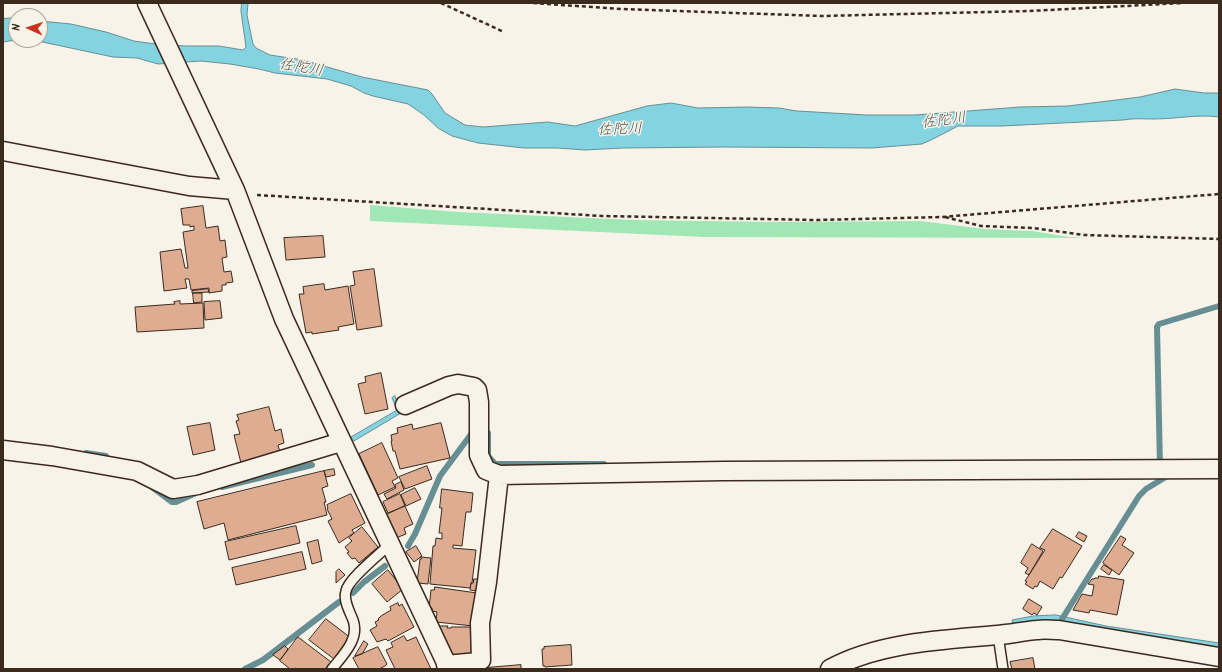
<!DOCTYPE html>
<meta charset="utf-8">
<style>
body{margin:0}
#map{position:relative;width:1222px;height:672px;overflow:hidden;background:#f7f3e8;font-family:Kalam,sans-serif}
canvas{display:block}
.frame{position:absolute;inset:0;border:4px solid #3b2a1e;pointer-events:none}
.north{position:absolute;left:8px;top:8px;width:40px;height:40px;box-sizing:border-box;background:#f7f3e8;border:1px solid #aca397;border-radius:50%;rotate:273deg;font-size:11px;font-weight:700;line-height:16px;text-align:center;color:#3b2a1e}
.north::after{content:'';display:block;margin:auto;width:14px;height:18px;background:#c8321e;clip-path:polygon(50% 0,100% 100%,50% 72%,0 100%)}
</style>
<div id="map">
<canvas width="1222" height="672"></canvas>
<div class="frame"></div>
<div class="north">N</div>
</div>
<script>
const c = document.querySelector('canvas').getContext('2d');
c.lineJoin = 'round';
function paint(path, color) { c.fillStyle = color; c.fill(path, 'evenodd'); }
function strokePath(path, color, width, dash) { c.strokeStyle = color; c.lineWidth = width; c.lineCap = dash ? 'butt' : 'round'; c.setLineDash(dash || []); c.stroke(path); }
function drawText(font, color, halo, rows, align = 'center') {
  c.font = font + ' Kalam,"Klee One",sans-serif'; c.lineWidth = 3; c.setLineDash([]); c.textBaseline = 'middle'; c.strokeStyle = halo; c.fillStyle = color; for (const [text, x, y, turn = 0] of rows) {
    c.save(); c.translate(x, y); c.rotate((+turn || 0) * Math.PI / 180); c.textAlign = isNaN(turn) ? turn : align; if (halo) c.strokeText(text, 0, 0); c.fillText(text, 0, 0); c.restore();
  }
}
const green = new Path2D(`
 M 370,205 L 458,212 L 633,220 L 774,222 L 920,221 L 985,229 L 1032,231 L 1069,237 L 1088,238 L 703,237 L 370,221 Z`);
const water = new Path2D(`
 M 242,3 L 248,3 L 247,15 L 253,44 L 256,48 L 270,55 L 303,60 L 362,77 L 428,90 L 432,94 L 445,113 L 465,125 L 483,127 L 548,122 L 575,126 L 647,106 L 671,103 L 698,108 L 747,107 L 779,108 L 797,111 L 867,115 L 915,115 L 1020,107 L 1068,106 L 1140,97 L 1175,89 L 1204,93 L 1219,93 L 1219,117 C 1197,114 1176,119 1154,119 C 1143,119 1134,118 1123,120 L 1002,126 L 958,126 L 933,139 L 922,144 L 872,148 L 724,147 L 623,148 L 585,150 L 557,148 L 524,148 L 478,143 L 452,136 L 438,128 L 424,115 L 408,104 L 373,96 L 364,93 L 351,86 L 327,79 L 275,73 L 259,69 L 230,64 L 201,61 L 158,64 L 137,58 L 113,57 L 33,40 L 40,40 L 40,21 L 71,24 L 106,32 L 134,41 L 156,44 L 185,46 L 219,46 L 243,50 L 246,47 L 241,11 Z
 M 10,18 L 16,18 L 16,40 L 3,42 L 3,19 Z
 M 395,396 L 401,413 L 354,441 L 351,437 L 397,410 L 392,398 Z
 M 1056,615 L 1106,626 L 1219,643 L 1219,648 L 1093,628 L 1059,621 L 1032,621 L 1013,625 L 1012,620 L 1033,616 Z`);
const stream = new Path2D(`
 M 86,453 L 106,456
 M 1160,467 L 1157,327 L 1159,324 L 1219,306
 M 152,487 L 172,502 L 176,502 L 196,493
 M 222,487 L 312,465
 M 408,546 L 415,534 L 440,476 L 472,433 L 488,433 L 488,456 L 495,464 L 604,464 L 603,472
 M 353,593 L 364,582 L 385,566
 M 1062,619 L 1139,496 L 1146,489 L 1169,475
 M 245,669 L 263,660 L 339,602`);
const building = new Path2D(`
 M 203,206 L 206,228 L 218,226 L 220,241 L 225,240 L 227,257 L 222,258 L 224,272 L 231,271 L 233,282 L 226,283 L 226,285 L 222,285 L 222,291 L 209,293 L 209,288 L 191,290 L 189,279 L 185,279 L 187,288 L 164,291 L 160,252 L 181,249 L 185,268 L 188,268 L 183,232 L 194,230 L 194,226 L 190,227 L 190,225 L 183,225 L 181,209 Z
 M 323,236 L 325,257 L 286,260 L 284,238 Z
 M 374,269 L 382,326 L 357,330 L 350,286 L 355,285 L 353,272 Z
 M 324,284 L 325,290 L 348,286 L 354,324 L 338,327 L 339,330 L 312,334 L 312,332 L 306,333 L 299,294 L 304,294 L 303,287 Z
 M 208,289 L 209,292 L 192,293 L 192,291 Z
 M 193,293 L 202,293 L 202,302 L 194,303 Z
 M 180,301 L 180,304 L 203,303 L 204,328 L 137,332 L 135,307 L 175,304 L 174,302 Z
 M 220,301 L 222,318 L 205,320 L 204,302 Z
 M 381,373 L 388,409 L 365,414 L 358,384 L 366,382 L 365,377 Z
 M 269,407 L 275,431 L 281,429 L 284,443 L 278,445 L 281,456 L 242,467 L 234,435 L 240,434 L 236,421 L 239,420 L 237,415 Z
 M 210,423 L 215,450 L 193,455 L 187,427 Z
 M 441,423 L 450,458 L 400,469 L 395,451 L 393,451 L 391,441 L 392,441 L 391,435 L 398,433 L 397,428 L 412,424 L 413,429 Z
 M 382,443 L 398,478 L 392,481 L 395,487 L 378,495 L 359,454 Z
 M 427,466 L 432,479 L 405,489 L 399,477 Z
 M 334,469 L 335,475 L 326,477 L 324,471 Z
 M 324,471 L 328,486 L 322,488 L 326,502 L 324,502 L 327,515 L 228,540 L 224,523 L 204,529 L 197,502 Z
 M 401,482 L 404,490 L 387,499 L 384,494 L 396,488 L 395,485 Z
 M 415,488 L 421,499 L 406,506 L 401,495 Z
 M 442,489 L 473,493 L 471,512 L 466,512 L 462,546 L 453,545 L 453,548 L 476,550 L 472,583 L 471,583 L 470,588 L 430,584 L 433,546 L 435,546 L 436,538 L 442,539 L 442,533 L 439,533 L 442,508 L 440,508 Z
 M 351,494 L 365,523 L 352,530 L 354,533 L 339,543 L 328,521 L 332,519 L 327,509 L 328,508 L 327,505 Z
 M 400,494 L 405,506 L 388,513 L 383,502 Z
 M 405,506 L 413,524 L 404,528 L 406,534 L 396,538 L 386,515 Z
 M 296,526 L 300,543 L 229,560 L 225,542 Z
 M 362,527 L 378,547 L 359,563 L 355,558 L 352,559 L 347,553 L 349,552 L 345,547 L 352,541 L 349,538 Z
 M 1053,529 L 1082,546 L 1062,578 L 1060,577 L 1053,589 L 1040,581 L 1037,587 L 1035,586 L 1033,589 L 1025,584 L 1027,582 L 1025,581 L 1045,550 L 1040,548 Z
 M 1079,532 L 1087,536 L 1084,542 L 1076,537 Z
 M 1121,536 L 1126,539 L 1122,545 L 1134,553 L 1119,575 L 1103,563 Z
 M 318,540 L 322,561 L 312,564 L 307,543 Z
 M 1032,544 L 1043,551 L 1029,575 L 1025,573 L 1028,568 L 1021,563 Z
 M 416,546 L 422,556 L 414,562 L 406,552 Z
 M 302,552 L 306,569 L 236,585 L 232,568 Z
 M 421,557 L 431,558 L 428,584 L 417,583 L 420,559 L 421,559 Z
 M 1104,565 L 1112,570 L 1109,575 L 1101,569 Z
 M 339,569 L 345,575 L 336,583 L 336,572 Z
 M 388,570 L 403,589 L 387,602 L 372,584 Z
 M 1099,576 L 1124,580 L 1117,615 L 1090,610 L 1089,613 L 1073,610 L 1082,594 L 1092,596 L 1094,585 L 1088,584 L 1092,579 L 1094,579 L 1095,578 L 1098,578 Z
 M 474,579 L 480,579 L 478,591 L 470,590 L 471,583 L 473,583 Z
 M 435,587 L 477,593 L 473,626 L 436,622 L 437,612 L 432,611 L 432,608 L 429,608 L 431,590 L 434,590 Z
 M 1029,599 L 1042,607 L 1037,615 L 1034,613 L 1032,615 L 1023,609 Z
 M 398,603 L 399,606 L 402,604 L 414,627 L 388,641 L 386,639 L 377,642 L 370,630 L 377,626 L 375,622 L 379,620 L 378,619 L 381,616 L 391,610 L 390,607 Z
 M 326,619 L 351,638 L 334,659 L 309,640 Z
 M 438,626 L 448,626 L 447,628 L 451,628 L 451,627 L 473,627 L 475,656 L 453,658 Z
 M 404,636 L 407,641 L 416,637 L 431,669 L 395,669 L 386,650 L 393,647 L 391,643 Z
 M 298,637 L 331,662 L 325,669 L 297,669 L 295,668 L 294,669 L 290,669 L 280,661 Z
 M 364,641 L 368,644 L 362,654 L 355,656 Z
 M 571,645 L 572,665 L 545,667 L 545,666 L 543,666 L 542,649 L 544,649 L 544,647 Z
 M 285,646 L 288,649 L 280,660 L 273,655 Z
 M 378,647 L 387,664 L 385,666 L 379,669 L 359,669 L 353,658 Z
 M 1033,658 L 1035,669 L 1012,669 L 1010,662 Z
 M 521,665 L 521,669 L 470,669 Z`);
const path = new Path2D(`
 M 441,3 L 504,32
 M 533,3 L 621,9 L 822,16 L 1029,11 L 1183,3
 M 257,195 L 602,216 L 816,220 L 942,217 L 1219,194
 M 945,217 L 981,226 L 1033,228 L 1084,235 L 1219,239`);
const service = new Path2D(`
 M 998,635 L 1003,669
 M 332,669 C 343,655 360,639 353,620 C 350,612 343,601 346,591 C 348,579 381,553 390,544`);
const minor = new Path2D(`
 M 147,3 L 235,190 L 284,319 L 449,669
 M 3,151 L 189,186 L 235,190
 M 405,405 L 449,386 L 458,384 L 474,387 L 477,390 L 479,402 L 479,455 L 486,470 L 499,475 L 723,471 L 1219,469
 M 3,450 L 52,456 L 137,471 L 173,489 L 198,485 L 341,442
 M 446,665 L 478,662 L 481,660 L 480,623 L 487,582 L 499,475
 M 830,669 C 879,642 943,640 998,635 C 1011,634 1024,631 1037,630 C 1044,629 1052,630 1059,630 L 1219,657`);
const waterNames = [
 ["佐陀川",301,69,9],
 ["佐陀川",944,122,-7],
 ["佐陀川",620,131,-2]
];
paint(green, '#a0e7b5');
paint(water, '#84d3e1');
strokePath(water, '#678f93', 1);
strokePath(stream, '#678f93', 6);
paint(building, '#deac90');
strokePath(building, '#3b2a1e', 1);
strokePath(service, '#3b2a1e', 12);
strokePath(minor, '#3b2a1e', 21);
strokePath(path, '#3b2a1e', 2.5, [4, 3]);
strokePath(service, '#f7f3e8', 9);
strokePath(minor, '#f7f3e8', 18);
drawText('italic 15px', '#4d544f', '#f7f3e8', waterNames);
</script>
